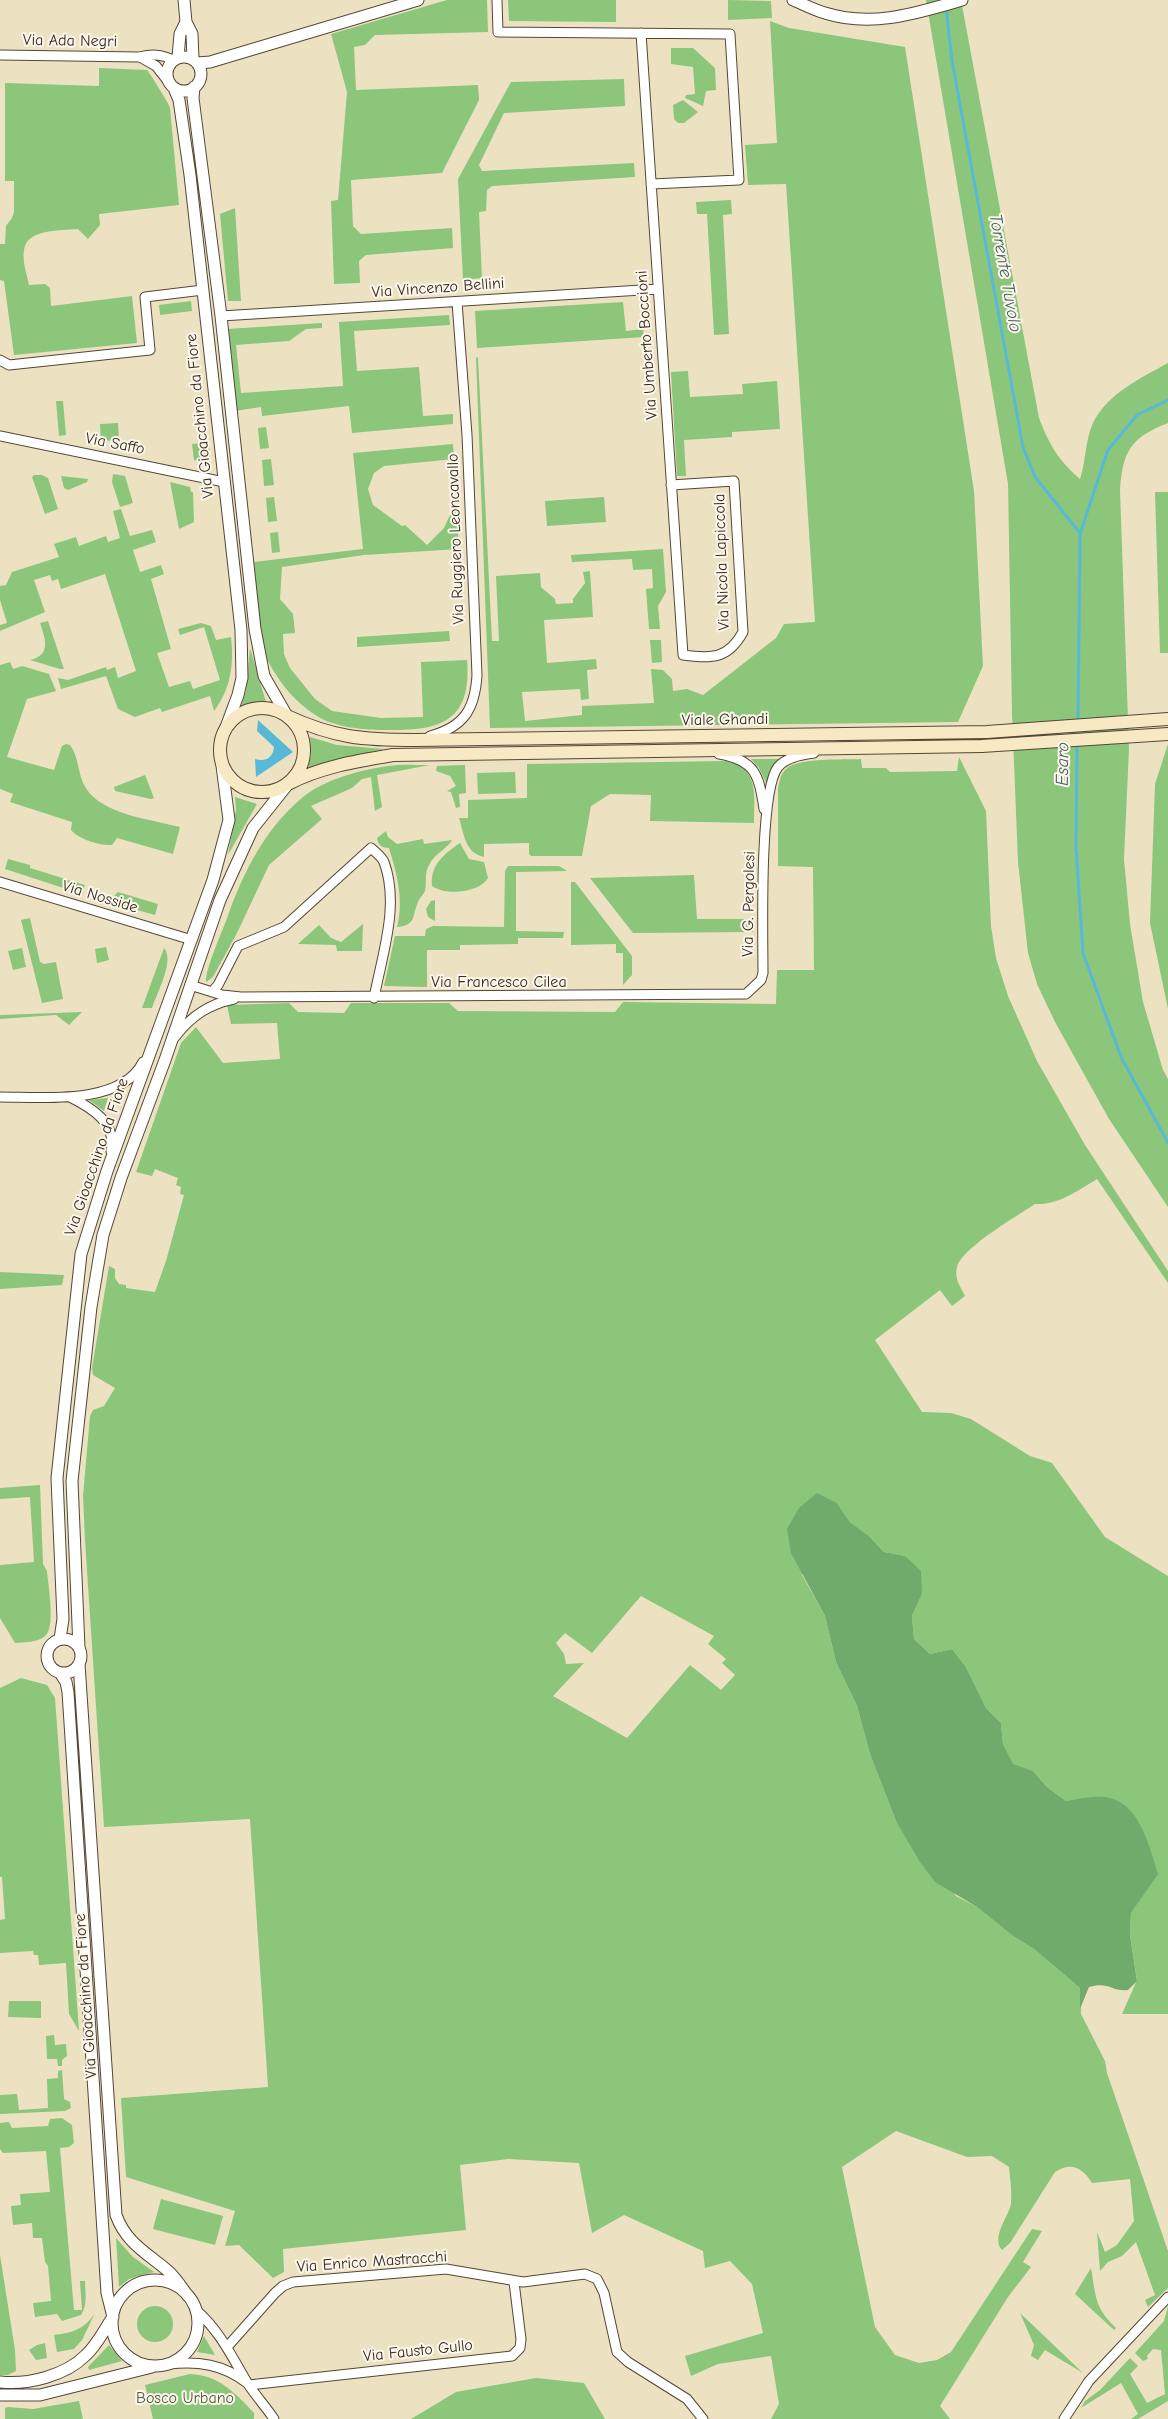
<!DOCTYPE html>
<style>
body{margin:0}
canvas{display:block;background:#ece2c1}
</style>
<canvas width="1168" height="2419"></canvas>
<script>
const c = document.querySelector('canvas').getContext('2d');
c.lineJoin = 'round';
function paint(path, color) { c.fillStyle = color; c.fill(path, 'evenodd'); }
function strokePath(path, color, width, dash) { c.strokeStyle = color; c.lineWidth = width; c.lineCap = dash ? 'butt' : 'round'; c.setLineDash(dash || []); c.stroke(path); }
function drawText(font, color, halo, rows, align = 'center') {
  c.font = font + ' "Comic Neue",sans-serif'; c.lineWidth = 4; c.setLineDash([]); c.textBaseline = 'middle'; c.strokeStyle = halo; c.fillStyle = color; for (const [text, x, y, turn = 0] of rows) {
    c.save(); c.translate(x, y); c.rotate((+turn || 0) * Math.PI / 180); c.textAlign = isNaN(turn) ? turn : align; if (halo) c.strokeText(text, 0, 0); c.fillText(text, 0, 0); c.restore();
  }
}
const green = new Path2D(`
 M 447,0 L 487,0 L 488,32 L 375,35 L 365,45 L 354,47 L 356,90 L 478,85 L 479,100 L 442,173 L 351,180 L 353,226 L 361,234 L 452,228 L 453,248 L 366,255 L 359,261 L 360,283 L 334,284 L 331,201 L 338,200 L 347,92 L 331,34 Z
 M 508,0 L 616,0 L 616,22 L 509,21 Z
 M 728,0 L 771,1 L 772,18 L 728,20 Z
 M 926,0 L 961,0 L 1039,418 C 1049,444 1058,460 1080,479 C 1086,461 1085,440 1093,423 C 1108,393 1141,378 1168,363 L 1168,423 C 1130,438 1123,451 1120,490 L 1129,749 L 1124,859 L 1130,924 L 1143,1002 L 1163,1070 L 1168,1079 L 1168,1207 L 1109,1119 L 1055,1022 L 1037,984 L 1028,953 L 1018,862 L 1012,713 L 1008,484 Z
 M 770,21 L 789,28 L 905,47 L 974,491 L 983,666 L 958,722 L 490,728 L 476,358 L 478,357 L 492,641 L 499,641 L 496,576 L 540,573 L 541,587 L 555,599 L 556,604 L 573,603 L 573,599 L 585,583 L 583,572 L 590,571 L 593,617 L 544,620 L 547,663 L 596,659 L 597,669 L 587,670 L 589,699 L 581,700 L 580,689 L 522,692 L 525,721 L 582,715 L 582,706 L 654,703 L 651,669 L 663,670 L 672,679 L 673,691 L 687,689 L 703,695 L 776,638 L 784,624 L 815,622 L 786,184 L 748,185 L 745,145 L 777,143 Z
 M 671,48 L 693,48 L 715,68 L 716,90 L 706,91 L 703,106 L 685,98 L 686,95 L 695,94 L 693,67 L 671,64 Z
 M 99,68 L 147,70 C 149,72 170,105 170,108 L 179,205 L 99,214 L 100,225 L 88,239 L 78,229 C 62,231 27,228 24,250 C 22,261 27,275 29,285 L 45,284 L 50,288 L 51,306 L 132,296 L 137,343 L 14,355 L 4,281 L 0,280 L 0,244 L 5,244 L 6,226 L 12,218 L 14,212 L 14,181 L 5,181 L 5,83 L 99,86 Z
 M 624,79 L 625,106 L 504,113 L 479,165 L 482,171 L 634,163 L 635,177 L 492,186 L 487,190 L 486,211 L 479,212 L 482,278 L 463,280 L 458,179 L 511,82 Z
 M 683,100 L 698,112 L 684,123 L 678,123 L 674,119 L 673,105 Z
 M 731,200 L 732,214 L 723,215 L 729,334 L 714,335 L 707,214 L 697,214 L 696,202 Z
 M 235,208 L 241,301 L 228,301 L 220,214 Z
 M 191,301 L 192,311 L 160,315 L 159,305 Z
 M 623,302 L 626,331 L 643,329 L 644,337 L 477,348 L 475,311 Z
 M 449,315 L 450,325 L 354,331 L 357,371 L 419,367 L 423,416 L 453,414 L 453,424 L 352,433 L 349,406 L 262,416 L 261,407 L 235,411 L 227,329 L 322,323 L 322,328 L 306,329 L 289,341 L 236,345 L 241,393 L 343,386 L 339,322 Z
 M 688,371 L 690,397 L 743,394 L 742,384 L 777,381 L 780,429 L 732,432 L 732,437 L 684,440 L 686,476 L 677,476 L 671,372 Z
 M 56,401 L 63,401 L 66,435 L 59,436 Z
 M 118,423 L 119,440 L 101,441 L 100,424 Z
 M 266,427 L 269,448 L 260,449 L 258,428 Z
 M 209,442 L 210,463 L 194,460 L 192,444 Z
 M 453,444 L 454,459 L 384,466 L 374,473 L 368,489 L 373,505 L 402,526 L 405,525 L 427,545 L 444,528 L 456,502 L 459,549 L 364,555 L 282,567 L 280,599 L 293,614 L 295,633 L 283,634 L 284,654 L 290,668 L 315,699 L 332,711 L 381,718 L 423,717 L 421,662 L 467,660 C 472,724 438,731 383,730 C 363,730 334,727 317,716 C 296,703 281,685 269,663 C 257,641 257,589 254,562 L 363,549 L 353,453 Z
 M 271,459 L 274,485 L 264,486 L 262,460 Z
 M 113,474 L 125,476 L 133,503 L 120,507 L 112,482 Z
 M 34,475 L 42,475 L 48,478 L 58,509 L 45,514 L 32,477 Z
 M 61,476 L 88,479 L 87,482 L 68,490 L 64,488 Z
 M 170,482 L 190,487 L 191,492 L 193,492 L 194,522 L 179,529 Z
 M 1155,492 L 1168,492 L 1168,653 L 1160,653 Z
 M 274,497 L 277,521 L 268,522 L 266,498 Z
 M 604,497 L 606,522 L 547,526 L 545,501 Z
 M 121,509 L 130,536 L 152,530 L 156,542 L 133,550 L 140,572 L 161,565 L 164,574 L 151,579 L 171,649 L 157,653 L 169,687 L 190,681 L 193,689 L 220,680 L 204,627 L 180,635 L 178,629 L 201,623 L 211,626 L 216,640 L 231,637 C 234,664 231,689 214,711 L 210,696 L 162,712 L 160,708 L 135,717 L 118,709 L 106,676 L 61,689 L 58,678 L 68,680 L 106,667 L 107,670 L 115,667 L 118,678 L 136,671 L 105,574 L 61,589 L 58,579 L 52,581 L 50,575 L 34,580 L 45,612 L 0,631 L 0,625 L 7,623 L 0,600 L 0,586 L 6,585 L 12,572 L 59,557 L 54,544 L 76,537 L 79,546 L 106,536 L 108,542 L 120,538 L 113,511 Z
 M 278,532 L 280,552 L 272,553 L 270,533 Z
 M 663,549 L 666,592 L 658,606 L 660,629 L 649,629 L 646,589 L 653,588 L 652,569 L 633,570 L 632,559 L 572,562 L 571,555 Z
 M 48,621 L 64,669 L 60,669 L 30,660 C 52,655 45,638 40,623 Z
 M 449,631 L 450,641 L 357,647 L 357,637 Z
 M 650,640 L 661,640 L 662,662 L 652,663 Z
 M 250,648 L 266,702 L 249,703 L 241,706 L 246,691 Z
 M 10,662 L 13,669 L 22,666 L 49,674 L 56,691 L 27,699 L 7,757 L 54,770 L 62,746 L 66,744 L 70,745 C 80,758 77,775 86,788 C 101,814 153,820 180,827 L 173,854 L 117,838 L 112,845 C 101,846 78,839 71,830 L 72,822 L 10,802 L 13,794 L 0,789 L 0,665 Z
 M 310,737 L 337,745 L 384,749 L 308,768 L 311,755 Z
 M 1168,744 L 1168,1009 L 1150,923 L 1155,784 Z
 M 959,757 L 986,811 L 991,926 L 996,958 L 1008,996 L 1037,1061 L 1085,1145 L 1168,1271 L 1168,1283 L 1097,1179 C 1077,1191 1059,1205 1035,1204 C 1017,1216 962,1248 957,1267 C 954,1278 960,1286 965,1296 L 952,1306 L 940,1290 L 875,1340 L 922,1412 L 951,1413 L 971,1419 L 1030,1456 L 1052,1463 L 1105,1537 L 1168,1576 L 1168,2014 L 1122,2014 L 1137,1980 L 1130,1935 L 1131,1913 L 1157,1874 L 1089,1798 L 1066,1801 L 1047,1787 L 1033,1771 L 1013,1765 L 1003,1744 L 1001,1723 L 986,1708 L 966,1667 L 952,1649 L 930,1654 L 914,1639 L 912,1616 L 922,1594 L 905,1556 L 884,1552 L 869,1536 L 850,1522 L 837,1503 L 802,1575 L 825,1616 L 836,1662 L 857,1706 L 870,1754 L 896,1821 L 956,1896 L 977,1907 L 1013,1936 L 1034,1949 L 1080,1988 L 1081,2014 L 1105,2061 L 1107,2073 L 1168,2251 L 1168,2288 L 1148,2307 L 1145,2300 L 1155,2295 L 1136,2242 L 1122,2256 L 1108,2262 L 1100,2271 L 1097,2232 L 1105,2252 L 1117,2245 L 1134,2221 L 1130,2179 L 1092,2183 C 1083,2168 1071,2161 1055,2172 L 1010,2243 L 1002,2250 C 990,2237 1011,2213 1011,2203 C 1012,2191 1010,2179 1009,2167 L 992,2156 L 967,2157 L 896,2131 L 842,2167 L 875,2327 L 895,2355 L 919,2363 L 937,2360 L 951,2352 L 1032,2229 L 1042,2231 L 1023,2262 L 1031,2267 L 1008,2297 L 940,2406 L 950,2419 L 771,2419 L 779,2404 L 771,2356 L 718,2364 L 691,2376 L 685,2356 L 763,2333 L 752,2284 L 730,2261 L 705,2268 L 703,2251 L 624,2215 L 592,2233 L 579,2163 L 508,2159 L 460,2165 L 466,2230 L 283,2249 L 284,2272 L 273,2278 L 239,2245 L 225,2246 L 235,2211 L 126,2177 L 121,2098 L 268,2087 L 250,1819 L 104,1827 L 85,1540 L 83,1496 L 90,1416 L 93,1410 L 104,1406 L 115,1388 L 93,1375 L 92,1368 L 109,1266 L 115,1269 L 115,1278 L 119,1284 L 126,1285 L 126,1288 L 155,1292 L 166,1261 L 184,1195 L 180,1194 L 181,1187 L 176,1185 L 178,1178 L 155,1169 L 152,1176 L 136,1172 L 181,1043 L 196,1027 L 223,1063 L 280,1059 L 277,1023 L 231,1024 L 227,1005 L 289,1003 L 298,1012 L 344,1013 L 351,1003 L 449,1003 L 458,1011 L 615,1012 L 623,1002 L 776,1004 L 777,970 L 814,970 L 813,867 L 778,866 L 778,788 C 780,781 780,775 785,770 C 796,757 843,760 861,759 L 862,768 L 886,768 L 890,772 L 957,771 ZM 641,1596 L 714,1636 L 708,1644 L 726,1659 L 722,1663 L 735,1675 L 721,1690 L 690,1665 L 627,1738 L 553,1696 L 584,1663 L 566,1664 L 564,1654 L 556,1643 L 565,1633 L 592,1653 Z
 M 751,759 L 780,759 L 771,770 L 766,783 L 759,768 Z
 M 727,761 C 760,769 754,796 754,823 L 650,821 L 651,795 L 610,794 L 591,806 L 582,856 L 531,856 L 529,854 L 529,843 L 484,844 L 484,857 C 465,853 464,834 459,818 L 468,818 L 468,800 L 527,798 L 527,764 Z
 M 430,765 L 377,775 L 382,807 L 375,811 L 371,777 L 362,779 L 352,788 L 311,806 L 322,819 L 269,865 L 238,931 L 213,977 L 206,982 C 205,970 221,934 226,921 C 242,875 264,829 303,797 C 325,779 361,770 388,766 C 402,764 416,765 430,765 Z
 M 465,765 L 466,793 L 459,794 L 460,807 L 456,808 L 451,792 L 447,791 L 456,786 L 450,776 L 436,771 L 437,766 Z
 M 515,772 L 516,793 L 478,794 L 477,773 Z
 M 145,775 L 154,798 L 151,799 L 115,791 L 114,787 Z
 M 235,797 L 257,804 L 228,855 L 236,810 Z
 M 386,831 L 388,837 L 397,844 L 423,839 L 424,844 L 452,840 C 447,849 435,853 429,865 C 424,874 427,882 425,891 C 424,894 420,897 419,900 C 411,915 418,925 397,927 C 404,900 397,874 389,848 C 382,848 378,845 377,838 Z
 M 460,843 L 469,859 L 484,862 L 488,878 C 479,893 446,896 432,886 C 430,865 444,854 460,843 Z
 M 8,859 L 30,865 L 30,868 L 85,885 L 82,894 L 5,869 Z
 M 508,866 L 559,866 L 567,871 L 516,872 L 516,931 L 564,932 L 563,938 L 518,938 L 518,944 L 460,945 L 460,950 L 427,950 L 427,987 L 384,986 L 395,936 L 425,936 L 426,929 L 433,926 L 504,927 L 505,871 Z
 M 694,875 L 697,919 L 753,919 L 753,932 L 633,933 L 590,878 Z
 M 571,882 L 575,882 L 632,956 L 632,975 L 623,985 L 623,953 L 616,953 L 616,944 L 571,945 Z
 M 118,892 L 158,904 L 155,915 L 108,902 Z
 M 435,900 L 435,921 L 428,917 L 426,909 L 431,901 Z
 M 30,918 L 40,962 L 44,964 L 56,962 L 63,999 L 42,1003 L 21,920 Z
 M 363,924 L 362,951 L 337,951 L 336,945 L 298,944 L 319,925 L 331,938 L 341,942 Z
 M 106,947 L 109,960 L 97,963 L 95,949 Z
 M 22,948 L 26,967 L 13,970 L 8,951 Z
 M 164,948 C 175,960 157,993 152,1008 L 142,1008 Z
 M 82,1012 L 69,1025 L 56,1015 L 0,1019 L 0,1015 Z
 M 108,1098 L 104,1111 L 89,1100 Z
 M 0,1272 L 64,1275 L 62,1285 L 0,1289 Z
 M 40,1485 L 43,1564 L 47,1571 C 48,1584 56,1628 45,1636 C 37,1643 24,1642 15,1643 L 0,1618 L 0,1565 L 34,1562 L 30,1497 L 0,1499 L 0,1488 Z
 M 21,1678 L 47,1685 L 55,1698 L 79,2031 L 69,2014 L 66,1963 L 39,1965 L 38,1955 L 34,1955 L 33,1951 L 0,1953 L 0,1920 L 5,1919 L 2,1877 L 0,1877 L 0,1688 Z
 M 9,2001 L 41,2001 L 41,2018 L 8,2017 Z
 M 54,2035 L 55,2045 L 66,2044 L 67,2056 L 62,2060 L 62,2066 L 58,2066 L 57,2059 L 47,2059 L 46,2036 Z
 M 62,2070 L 64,2099 L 70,2102 L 71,2108 L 65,2111 L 0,2114 L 0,2095 L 17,2094 L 19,2110 L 48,2108 L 47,2079 L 58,2078 L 58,2071 Z
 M 62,2118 L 72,2125 L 74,2143 L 69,2147 L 60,2148 L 74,2310 L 82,2310 L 80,2281 L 85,2281 C 85,2292 88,2305 81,2315 L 62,2321 L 57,2314 L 35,2317 L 33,2303 L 51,2301 L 48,2266 L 45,2262 L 42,2238 L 33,2238 L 32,2223 L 13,2225 L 11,2206 L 21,2205 L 20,2194 L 50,2192 L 46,2151 L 3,2153 L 0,2149 L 0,2123 L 9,2122 L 12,2128 L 48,2126 L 50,2119 Z
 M 161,2199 L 223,2216 L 215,2245 L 153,2229 Z
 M 116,2238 L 133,2257 L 154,2272 L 129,2279 L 119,2287 Z
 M 0,2255 L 15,2350 L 16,2371 L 8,2375 L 0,2375 Z
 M 1091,2268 C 1096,2296 1094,2307 1116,2328 L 1114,2330 L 1075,2294 Z
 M 1168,2306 L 1168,2401 L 1138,2419 L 1131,2419 L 1138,2414 L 1121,2383 L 1081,2408 L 1085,2401 L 1100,2390 L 1130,2358 L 1138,2366 L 1130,2374 L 1147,2403 L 1165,2394 L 1161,2350 L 1153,2349 L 1147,2356 L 1148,2359 L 1143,2361 L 1135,2353 L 1164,2321 Z
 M137 2324a18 18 0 1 1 36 0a18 18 0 1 1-36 0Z
 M 95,2313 L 82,2340 L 74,2349 L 57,2352 L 54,2335 C 72,2333 85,2329 95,2313 Z
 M 1020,2313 L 1083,2373 L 1045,2350 L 1038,2360 L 1031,2356 L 1034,2345 Z
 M 204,2336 L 215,2355 L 197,2352 Z
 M 45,2343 L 47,2358 L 36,2360 L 29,2350 L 37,2345 Z
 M 109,2345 L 122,2361 L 89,2370 L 88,2367 Z
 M 190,2374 C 219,2375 235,2393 254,2413 L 254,2419 L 153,2419 L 145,2385 Z
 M 536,2378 L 584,2383 L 605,2419 L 411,2419 L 456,2392 Z
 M 79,2401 L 83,2419 L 5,2419 L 5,2408 L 8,2407 L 33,2409 Z`);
const forest = new Path2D(`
 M 817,1493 L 837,1503 L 850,1522 L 869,1536 L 884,1552 L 905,1556 L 921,1571 L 922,1594 L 912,1616 L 914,1639 L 930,1654 L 952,1649 L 966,1667 L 986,1708 L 1001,1723 L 1003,1744 L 1013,1764 L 1033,1771 L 1047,1787 L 1066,1801 C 1080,1799 1099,1794 1113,1799 C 1141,1808 1150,1849 1158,1874 L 1131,1913 L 1130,1935 L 1137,1981 L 1128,1990 C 1112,1992 1109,1981 1089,1987 L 1080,2009 L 1080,1988 L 1034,1949 L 1013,1936 L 977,1907 L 935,1882 L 920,1862 L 896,1821 L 870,1754 L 857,1706 L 836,1662 L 825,1616 L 791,1553 L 787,1529 L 799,1508 Z`);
const water = new Path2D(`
 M 258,720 L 293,752 L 256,777 L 255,759 C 265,762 273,758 274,747 L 257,731 Z`);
const stream = new Path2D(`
 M 946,7 L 952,61 L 1023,447 L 1035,477 L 1080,533
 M 1078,723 L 1080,534 L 1108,450 L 1137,415 L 1168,400
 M 1077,744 L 1076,847 L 1083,953 L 1121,1057 L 1168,1143`);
const minor = new Path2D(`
 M 497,0 L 498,32 L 730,34 L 739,180 L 651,184
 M 641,33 L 683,655 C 712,659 728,659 743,632 L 734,481 L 671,485
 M 0,55 L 139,57 C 152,54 161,54 173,60
 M 140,57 L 156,66 L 167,80
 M 221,316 L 658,289
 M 0,360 L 9,365 L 150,350 L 145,297 L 203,290
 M 0,436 L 224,482
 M 430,736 C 464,727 475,709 477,675 L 467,435 L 457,302
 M 719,754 C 756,760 759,776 764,809
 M 0,882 L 192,940
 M 190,985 L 222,995 L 241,997 L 746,994 L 761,980 L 763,973 C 763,936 759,791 778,767 C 786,757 802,755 814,753
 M 212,992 L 218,985 L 238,946 L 284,927 L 371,848 C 375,852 382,857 384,862 C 400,905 382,955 374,998
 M 175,1037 C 191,1016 209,1004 234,999
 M 0,1097 C 41,1097 121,1106 143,1062
 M 70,1097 C 92,1108 117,1123 111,1151
 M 196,2310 C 220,2331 232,2357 248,2384 C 256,2396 266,2407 274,2419
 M 227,2347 L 275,2293 L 283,2286 L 293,2282 L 446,2269 L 523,2282 L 585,2274 L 597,2279 L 604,2293 L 617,2352 L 628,2362 L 687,2399 L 703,2419
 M 169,2364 C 198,2361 223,2364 247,2383
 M 249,2385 L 512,2356 L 520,2348 L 521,2339 L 514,2282
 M 1064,2419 L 1089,2381 L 1168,2297`);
const tertiary = new Path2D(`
 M 184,0 L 186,22 L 192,34 L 193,59
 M 793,0 C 803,4 814,10 825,13 C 872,28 917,13 962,0
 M167 74a17 17 0 1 1 34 0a17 17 0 1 1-34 0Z
 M 178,57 L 180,34 L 186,22
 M 197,63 L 210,62 L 418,0
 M 194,87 L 193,98 L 221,316 L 255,629 L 264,676 L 287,716
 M 174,88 L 179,100 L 190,175 L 241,630 L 242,678 L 238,695 L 222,738
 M47 1656a17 17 0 1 1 34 0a17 17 0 1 1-34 0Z
 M 60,1639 L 63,1619 L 57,1478 L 81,1254 L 107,1171 L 213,880 L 229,820 L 221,758
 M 79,1648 L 72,1481 L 91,1307 L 103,1235 L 121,1178 L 165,1060 L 220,900 L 253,828 L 288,784
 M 79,1664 L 116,2215 C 126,2243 147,2253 168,2271 C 176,2278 182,2288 188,2296
 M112 2323a43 43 0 1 1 86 0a43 43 0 1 1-86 0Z
 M 0,2382 C 28,2385 65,2376 86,2355 C 97,2345 104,2330 113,2317 L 107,2293 L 68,1692 L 66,1682 L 60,1673
 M 0,2395 L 40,2395 L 152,2367`);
const secondary = new Path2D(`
 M220 750a42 42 0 1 1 84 0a42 42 0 1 1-84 0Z
 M 287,716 C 335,738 363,740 415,740 L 987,732 L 1168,719
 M 288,784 C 320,767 357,761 393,755 L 982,746 L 1168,734`);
const streetNames = [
 ["Via Ada Negri",70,41,1],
 ["Via Vincenzo Bellini",438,288,-4],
 ["Via Umberto Boccioni",647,345,-94],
 ["Via Gioacchino da Fiore",200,416,-96],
 ["Via Saffo",115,444,11],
 ["Via Ruggiero Leoncavallo",456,539,-92],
 ["Via Nicola Lapiccola",722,562,-92],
 ["Viale Ghandi",725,720,-1],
 ["Via Nosside",100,897,17],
 ["Via G. Pergolesi",749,904,-89],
 ["Via Francesco Cilea",499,982],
 ["Via Gioacchino da Fiore",97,1157,-71],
 ["Via Gioacchino da Fiore",86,1996,-94],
 ["Via Enrico Mastracchi",372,2262,-4],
 ["Via Fausto Gullo",418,2351,-6]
];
const parkNames = [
 ["Bosco Urbano",185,2398]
];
const waterNames = [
 ["Torrente Tuvolo",1005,273,80],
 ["Esaro",1063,764,-89]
];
paint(green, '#8bc67b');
paint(forest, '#70ab6b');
paint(water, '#58b9d6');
strokePath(stream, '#58b9d6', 3);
strokePath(minor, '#564636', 11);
strokePath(tertiary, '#564636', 13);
strokePath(secondary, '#564636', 14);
strokePath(minor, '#fff', 9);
strokePath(tertiary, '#fff', 11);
strokePath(secondary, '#f7e9c3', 12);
drawText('16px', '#3b2a1e', '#fbf7ec', streetNames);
drawText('16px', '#53593a', '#fbf7ec', parkNames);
drawText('italic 18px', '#455c5e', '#fbf7ec', waterNames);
</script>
